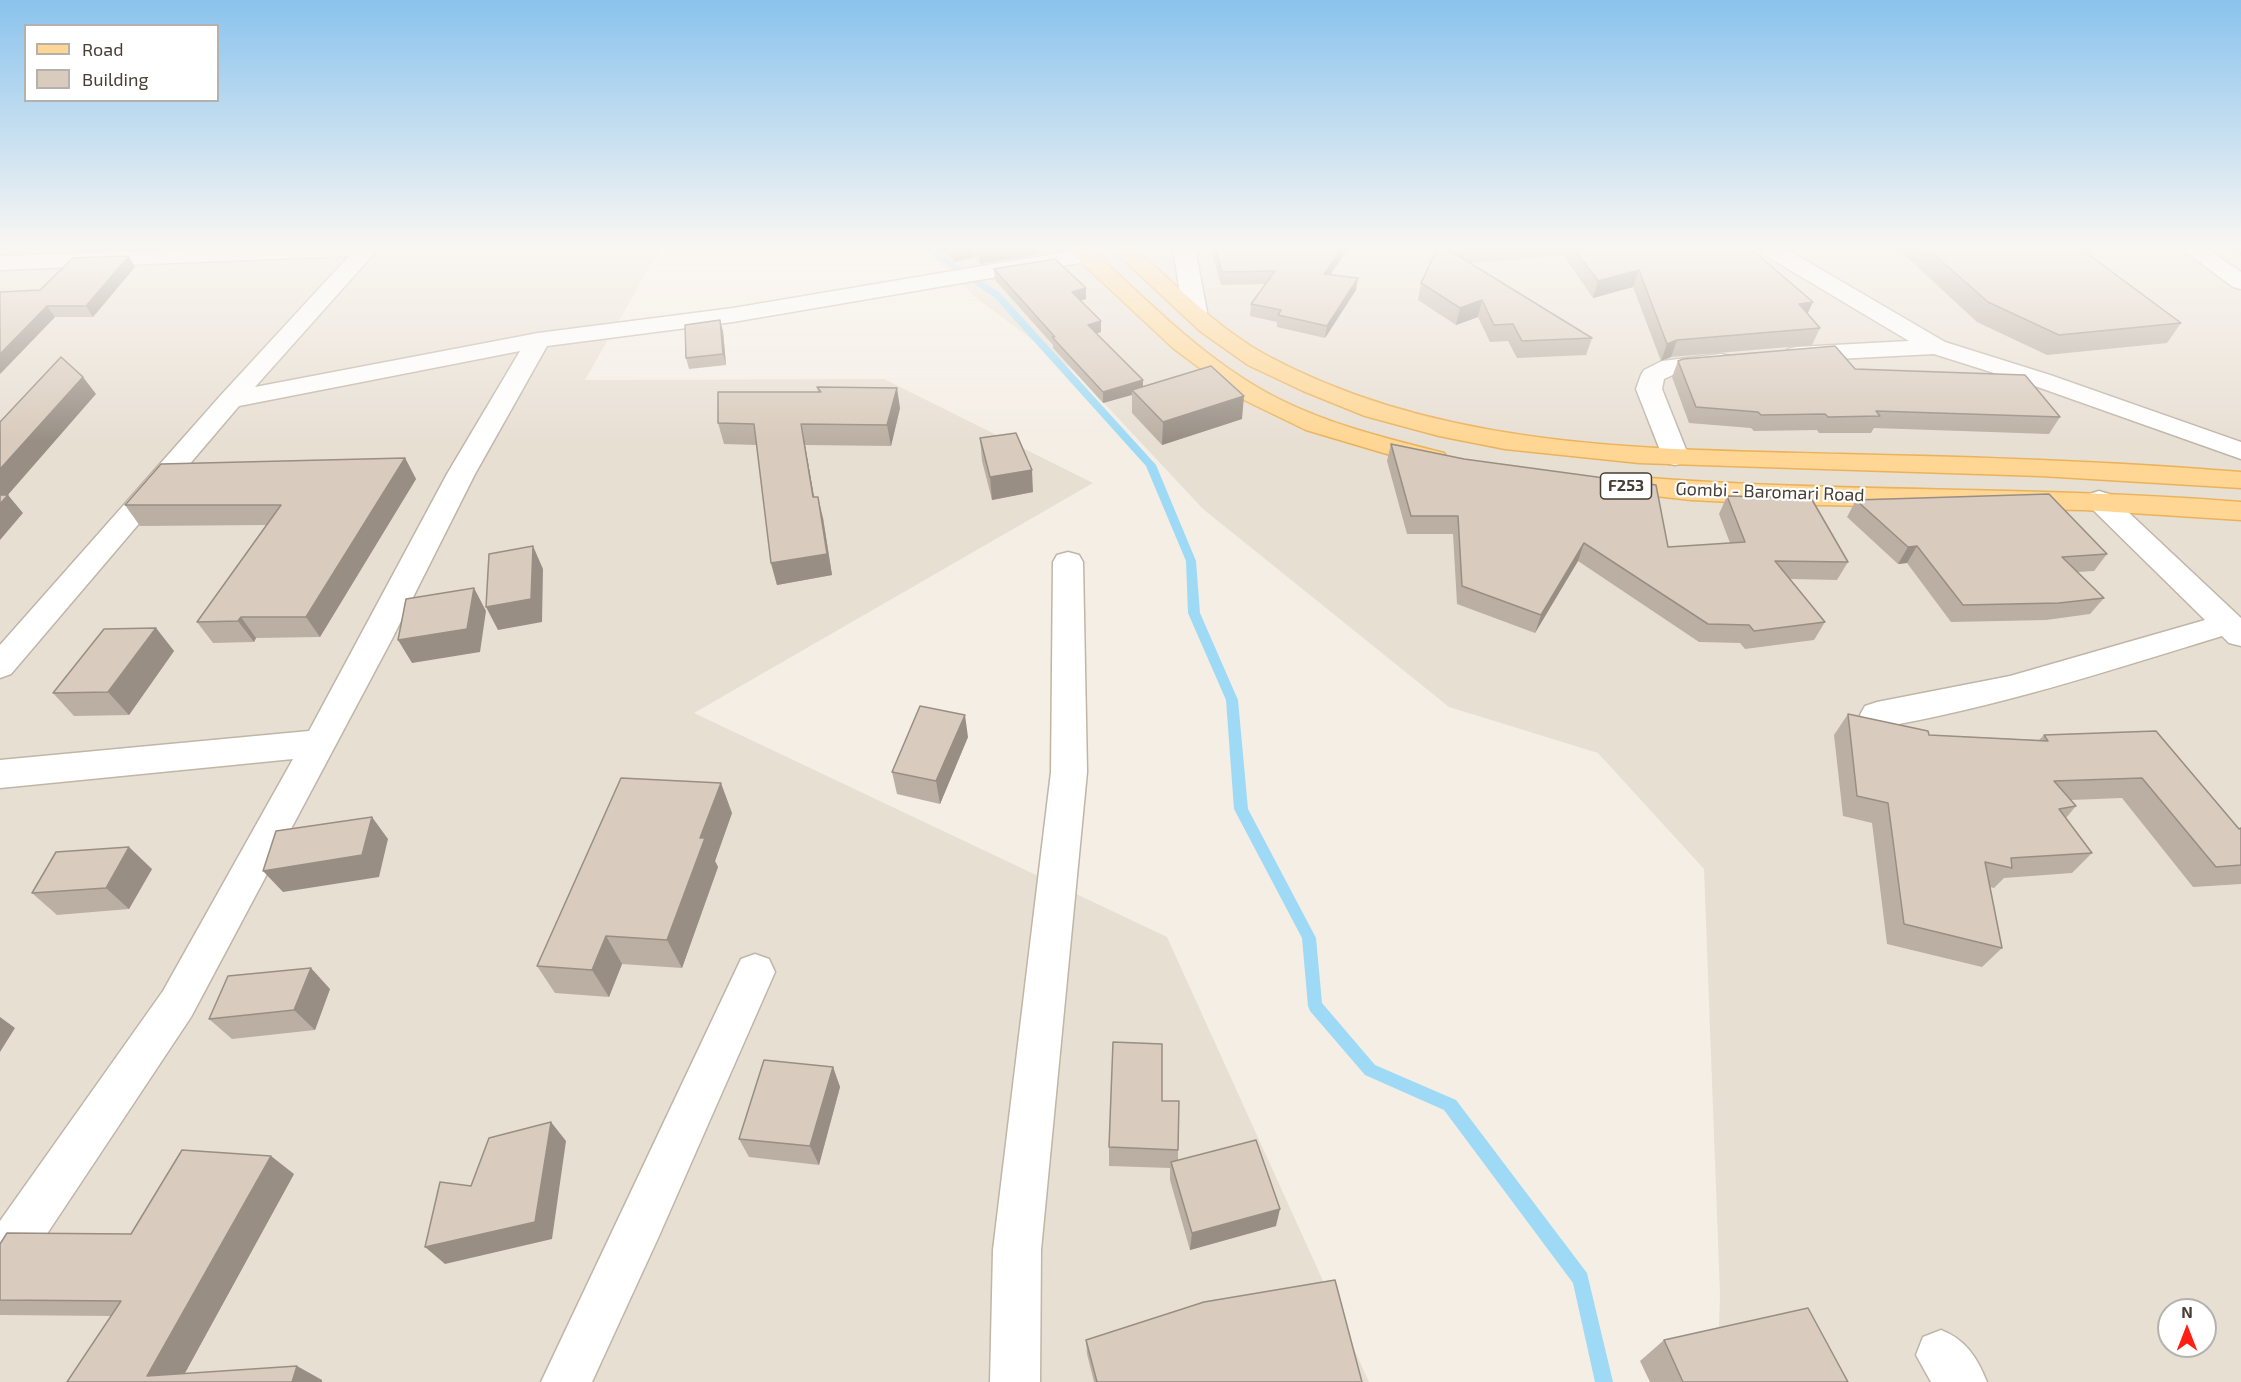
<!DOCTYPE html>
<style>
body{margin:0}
#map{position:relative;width:2241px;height:1382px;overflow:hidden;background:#f4eee5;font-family:"Exo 2",sans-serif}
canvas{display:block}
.legend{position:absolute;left:24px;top:24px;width:195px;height:78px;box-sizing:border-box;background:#fff;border:2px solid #b5b2ae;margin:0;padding:8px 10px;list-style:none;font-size:18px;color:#473e34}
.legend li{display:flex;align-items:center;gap:12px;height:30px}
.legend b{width:30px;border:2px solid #b5b2ae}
.north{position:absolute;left:2157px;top:1298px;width:60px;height:60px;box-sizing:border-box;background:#fff;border:2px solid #b5b2ae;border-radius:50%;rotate:0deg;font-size:16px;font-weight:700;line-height:24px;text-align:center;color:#473e34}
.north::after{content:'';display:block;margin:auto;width:21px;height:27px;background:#ff1e11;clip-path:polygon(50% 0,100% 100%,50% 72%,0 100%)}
</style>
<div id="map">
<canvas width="2241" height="1382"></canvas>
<ul class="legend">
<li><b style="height:8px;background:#ffd693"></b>Road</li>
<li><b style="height:16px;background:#d9cbbd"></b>Building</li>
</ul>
<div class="north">N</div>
</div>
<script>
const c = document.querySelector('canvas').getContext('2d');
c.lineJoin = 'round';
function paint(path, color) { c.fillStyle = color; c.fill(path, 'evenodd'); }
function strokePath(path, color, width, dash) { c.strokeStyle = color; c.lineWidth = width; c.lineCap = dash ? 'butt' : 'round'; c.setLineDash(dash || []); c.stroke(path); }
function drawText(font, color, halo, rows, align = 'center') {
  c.font = font + ' "Exo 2",sans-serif'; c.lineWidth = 4.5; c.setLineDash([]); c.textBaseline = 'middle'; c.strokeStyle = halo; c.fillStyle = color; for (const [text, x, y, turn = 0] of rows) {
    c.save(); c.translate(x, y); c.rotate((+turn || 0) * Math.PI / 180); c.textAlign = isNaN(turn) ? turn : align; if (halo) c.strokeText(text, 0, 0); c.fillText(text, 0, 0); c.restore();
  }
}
const residential = new Path2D(`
 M 0,249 L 660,249 L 585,380 L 884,379 L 1093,483 L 694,713 L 1167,937 L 1369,1382 L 0,1382 Z
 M 925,249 L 2241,249 L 2241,1382 L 1717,1382 L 1720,1295 L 1704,869 L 1598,753 L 1449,707 L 1203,509 L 1075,372 L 975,297 ZM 2169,1310 L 2205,1310 L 2205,1346 L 2169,1346 Z`);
const stream = new Path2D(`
 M 924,249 L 933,249 L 1000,293 L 1156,465 L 1196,561 L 1200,613 L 1238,700 L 1248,809 L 1316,938 L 1322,1003 L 1375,1065 L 1456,1100 L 1587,1273 L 1613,1382 L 1595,1382 L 1573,1283 L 1444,1110 L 1365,1075 L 1310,1011 L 1308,1006 L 1302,938 L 1234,809 L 1226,700 L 1188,613 L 1186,561 L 1146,466 L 994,297 Z`);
const minor = new Path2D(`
 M 193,249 L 378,249 L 255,387 L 538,333 L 733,308 L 1083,249 L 1093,250 L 1096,255 L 1093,260 L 1085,262 L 733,322 L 547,346 L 475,474 L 392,639 L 191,1017 L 17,1279 L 0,1286 L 0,1221 L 163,991 L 293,759 L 0,788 L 0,760 L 309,731 L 447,474 L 520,351 L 239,406 L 11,674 L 0,678 L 0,645 L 221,395 L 349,256 L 0,270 L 0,256 Z
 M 1173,249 L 1195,249 L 1207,312 L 1203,317 L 1187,317 L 1183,312 Z
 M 1760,249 L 1786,249 L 1945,342 L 2050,375 L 2241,442 L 2241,459 L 2032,385 L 1934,354 L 1797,361 L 1788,359 L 1785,354 L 1788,349 L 1797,347 L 1909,341 L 1763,254 Z
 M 2182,249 L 2207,249 L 2241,272 L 2241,289 L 2233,287 Z
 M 1721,354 L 1730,356 L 1733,361 L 1730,366 L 1677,373 L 1664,379 L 1662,389 L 1689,457 L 1685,463 L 1675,465 L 1665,463 L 1636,389 L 1641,375 L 1644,370 L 1662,361 Z
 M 2099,491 L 2109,494 L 2241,618 L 2241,646 L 2229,643 L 2222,636 C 2108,671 1995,708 1877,728 L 1865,724 L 1860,715 L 1865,706 L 1877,702 L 2010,676 L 2205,620 L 2089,506 L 2085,500 L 2089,494 Z
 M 1068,552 L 1079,555 L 1083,562 L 1087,772 L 1041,1250 L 1040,1382 L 990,1382 L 993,1250 L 1051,772 L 1053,562 L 1057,555 Z
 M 755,954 L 769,959 L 775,972 L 659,1236 L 592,1382 L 541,1382 L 741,959 Z
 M 1941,1330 C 1966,1340 1977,1357 1987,1382 L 1931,1382 L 1916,1355 L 1923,1337 Z`);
const primary = new Path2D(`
 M 1067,249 L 1091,249 C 1149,302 1207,363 1279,399 C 1331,425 1388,439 1444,453 L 1448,459 L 1444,465 L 1434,467 L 1424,465 L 1306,430 L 1240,398 L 1173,348 Z
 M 1112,249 L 1136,249 C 1177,286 1217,328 1266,355 C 1442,450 1646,449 1840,454 C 1974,457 2107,461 2241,472 L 2241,488 L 2041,476 L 1639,463 L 1505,449 L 1439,436 L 1365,416 L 1303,391 L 1248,365 L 1200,331 Z
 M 1613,475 C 1822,494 2032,485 2241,502 L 2241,520 L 2084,510 L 1769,504 L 1691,500 L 1603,490 L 1599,484 L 1603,478 Z`);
const wall = new Path2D(`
 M 97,249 L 138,249 L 98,250 Z
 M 942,249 L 1039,249 L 1039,254 L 980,264 L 973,258 L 954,262 Z
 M 1211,249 L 1348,249 L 1330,275 L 1356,290 L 1325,338 L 1277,327 L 1277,322 L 1250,316 L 1251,304 L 1266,284 L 1221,285 Z
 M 1437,249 L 1751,249 L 1820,328 L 1812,345 L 1671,357 L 1661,361 L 1633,287 L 1593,298 L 1563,255 L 1470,263 L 1592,338 L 1586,355 L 1517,358 L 1508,341 L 1490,342 L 1478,317 L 1456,325 L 1418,300 L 1421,283 Z
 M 1898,249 L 2094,249 L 2086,252 L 2181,323 L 2167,343 L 2047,355 L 1977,322 Z
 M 2232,249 L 2241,249 L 2241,255 Z
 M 135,267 L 93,317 L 55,317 L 0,374 L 40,290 Z
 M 994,269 L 1086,299 L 1080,301 L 1101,332 L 1096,333 L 1143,387 L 1242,419 L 1162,445 L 1132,413 L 1132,394 L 1103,403 L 1053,348 L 1053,345 L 995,280 Z
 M 723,331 L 726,365 L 689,369 L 686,358 Z
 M 1678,361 L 1855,369 L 2060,417 L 2049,434 L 1874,428 L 1871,433 L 1819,433 L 1817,430 L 1754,431 L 1751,428 L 1689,423 L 1672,377 Z
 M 817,387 L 900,408 L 891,446 L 805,445 L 814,497 L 823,518 L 832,575 L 777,585 L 771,563 L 757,445 L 724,444 L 718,423 L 818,392 Z
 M 980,438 L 1033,492 L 992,500 L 982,461 Z
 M 1391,444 L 1668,547 L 1730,543 L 1719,514 L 1727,496 L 1848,562 L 1837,580 L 1790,579 L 1825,622 L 1814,640 L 1745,649 L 1740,643 L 1699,642 L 1578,561 L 1535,633 L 1457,604 L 1453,534 L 1407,534 L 1387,461 Z
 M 405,458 L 416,479 L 320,637 L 256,638 L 254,642 L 213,643 L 197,622 L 266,525 L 140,526 L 125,505 Z
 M 1856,500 L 2107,554 L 2094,571 L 2078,572 L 2104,598 L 2090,614 L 2046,620 L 1951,622 L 1907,563 L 1898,564 L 1847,517 Z
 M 156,628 L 174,651 L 129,715 L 74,716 L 53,693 Z
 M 1848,714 L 1929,735 L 2039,740 L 2044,735 L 2156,731 L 2239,829 L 2241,828 L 2241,884 L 2193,887 L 2122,798 L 2071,800 L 2076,806 L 2066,818 L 2092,853 L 2072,873 L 2004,878 L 1994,888 L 1990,887 L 2002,948 L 1982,967 L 1887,944 L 1872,823 L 1843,816 L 1834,735 Z
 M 968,737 L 940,804 L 897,794 L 892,772 Z
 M 732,813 L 715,861 L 718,867 L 682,968 L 622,964 L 609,997 L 555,993 L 537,966 Z
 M 152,869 L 129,909 L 57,915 L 32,893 Z
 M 330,989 L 315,1030 L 232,1039 L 209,1019 Z
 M 833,1067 L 840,1087 L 819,1165 L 749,1157 L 739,1139 Z
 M 1162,1101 L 1178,1150 L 1178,1160 L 1276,1226 L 1190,1250 L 1170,1180 L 1170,1168 L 1109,1166 L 1109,1147 Z
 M 294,1174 L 185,1373 L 322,1380 L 67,1382 L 111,1316 L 0,1315 L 0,1244 L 131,1234 Z
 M 1086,1340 L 1362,1382 L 1094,1382 L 1087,1354 Z
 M 1664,1340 L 1848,1382 L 1650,1382 L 1640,1361 Z`);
const shadedWall = new Path2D(`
 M 953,249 L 973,249 L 973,258 L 954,262 Z
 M 978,249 L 1039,249 L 1039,254 L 980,264 Z
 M 1342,249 L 1348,249 L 1322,287 L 1324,274 Z
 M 2070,249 L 2094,249 L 2062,262 Z
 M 129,256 L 135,267 L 93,317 L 86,306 Z
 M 1639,270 L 1633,287 L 1593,298 L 1598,281 Z
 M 1358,278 L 1356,290 L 1325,338 L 1327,326 Z
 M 1086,288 L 1086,299 L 1072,303 L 1072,292 Z
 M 1482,300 L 1478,317 L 1456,325 L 1460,308 Z
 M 1813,302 L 1805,319 L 1799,304 Z
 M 47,306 L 55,317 L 0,374 L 0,354 Z
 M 720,320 L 723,331 L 726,365 L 723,354 Z
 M 1101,321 L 1101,332 L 1088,336 L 1088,325 Z
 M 1677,340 L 1671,357 L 1661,361 L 1667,344 Z
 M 83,377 L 96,394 L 0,504 L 0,469 Z
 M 1143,380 L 1143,391 L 1132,390 L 1132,395 L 1103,403 L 1103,392 Z
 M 897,388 L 900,408 L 891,446 L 887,425 Z
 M 1244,396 L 1242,419 L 1162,445 L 1163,422 Z
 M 801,424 L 805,445 L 818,519 L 813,497 Z
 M 405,458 L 416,479 L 320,637 L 306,617 Z
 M 1032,470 L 1033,492 L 992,500 L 990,477 Z
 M 8,495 L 23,513 L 0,540 L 0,504 Z
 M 818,497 L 823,518 L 832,575 L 777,585 L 771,563 Z
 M 1584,543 L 1578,561 L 1535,633 L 1541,615 Z
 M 533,546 L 543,569 L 542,622 L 498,630 L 486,607 Z
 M 1917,546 L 1907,563 L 1898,564 L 1908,547 Z
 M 474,588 L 486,611 L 480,652 L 412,663 L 398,640 Z
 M 241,617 L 256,638 L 254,642 L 238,621 Z
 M 156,628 L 174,651 L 129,715 L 108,692 Z
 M 965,715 L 968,737 L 940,804 L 936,781 Z
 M 721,783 L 732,813 L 715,861 L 718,867 L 682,968 L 667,940 L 700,838 Z
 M 372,817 L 388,839 L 379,877 L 283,892 L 263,871 Z
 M 129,847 L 152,869 L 129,909 L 106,888 Z
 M 606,936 L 622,964 L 609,997 L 592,970 Z
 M 311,968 L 330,989 L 315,1030 L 294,1010 Z
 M 0,1017 L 15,1028 L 0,1052 Z
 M 833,1067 L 840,1087 L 819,1165 L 810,1146 Z
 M 551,1122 L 566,1141 L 552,1239 L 445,1264 L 425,1247 Z
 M 271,1156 L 294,1174 L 180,1382 L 147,1376 Z
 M 1280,1209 L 1276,1226 L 1190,1250 L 1192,1233 Z
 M 297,1366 L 322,1380 L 322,1382 L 292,1382 Z`);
const building = new Path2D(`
 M 1215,249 L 1342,249 L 1324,274 L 1358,278 L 1327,326 L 1278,315 L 1281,310 L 1251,304 L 1275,271 L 1222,272 Z
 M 1437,249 L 1447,249 L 1592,338 L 1522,341 L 1513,324 L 1494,325 L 1482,300 L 1460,308 L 1421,283 Z
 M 1574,249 L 1751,249 L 1813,302 L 1799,304 L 1820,328 L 1677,340 L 1667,344 L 1639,270 L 1598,281 Z
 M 1928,249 L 2081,249 L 2181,323 L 2059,335 L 1988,302 Z
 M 129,256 L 86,306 L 47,306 L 0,354 L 0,292 L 40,290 L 73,258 Z
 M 1055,259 L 1086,288 L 1072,292 L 1101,321 L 1088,325 L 1143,380 L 1103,392 L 1052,337 L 1055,337 L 994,269 Z
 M 720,320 L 723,354 L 686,358 L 685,325 Z
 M 1835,346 L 1855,369 L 2025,375 L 2060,417 L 1876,411 L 1880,416 L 1828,417 L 1825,414 L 1761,415 L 1758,412 L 1696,407 L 1678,361 L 1683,359 Z
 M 61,357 L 83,377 L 0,469 L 0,422 Z
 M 1211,366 L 1244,396 L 1163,422 L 1132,390 Z
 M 817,387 L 897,388 L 887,425 L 801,424 L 813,497 L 818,497 L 827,554 L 771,563 L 754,424 L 718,423 L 718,392 L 821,392 Z
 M 1016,433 L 1032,470 L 990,477 L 980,438 Z
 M 1391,444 L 1464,459 L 1656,485 L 1668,547 L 1745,542 L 1727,496 L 1811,498 L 1848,562 L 1775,561 L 1825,622 L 1754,631 L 1749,625 L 1708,624 L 1584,543 L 1541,615 L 1462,586 L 1458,516 L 1411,516 Z
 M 405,458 L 306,617 L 241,617 L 238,621 L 197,622 L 281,505 L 125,505 L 161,464 Z
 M 2049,494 L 2107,554 L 2062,557 L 2104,598 L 2059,603 L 1963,605 L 1917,546 L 1908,547 L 1856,500 Z
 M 0,495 L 8,495 L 0,504 Z
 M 533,546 L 531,599 L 486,607 L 489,554 Z
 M 474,588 L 467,629 L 398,640 L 406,599 Z
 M 156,628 L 108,692 L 53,693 L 104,629 Z
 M 920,706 L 965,715 L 936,781 L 892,772 Z
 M 1848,714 L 1928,731 L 1929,735 L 2048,741 L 2044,735 L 2156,731 L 2239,829 L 2241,828 L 2241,865 L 2216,867 L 2142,778 L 2054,781 L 2076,806 L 2059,809 L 2092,853 L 2011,858 L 2012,868 L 1985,862 L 2002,948 L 1904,924 L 1888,803 L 1857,796 Z
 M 621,778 L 721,783 L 700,838 L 705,838 L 667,940 L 606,936 L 592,970 L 537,966 Z
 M 372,817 L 362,855 L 263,871 L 276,831 Z
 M 129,847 L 106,888 L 32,893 L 56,852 Z
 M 311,968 L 294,1010 L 209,1019 L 228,976 Z
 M 1113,1042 L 1162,1044 L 1162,1101 L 1179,1101 L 1178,1150 L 1109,1147 Z
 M 764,1060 L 833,1067 L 810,1146 L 739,1139 Z
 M 551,1122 L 535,1222 L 425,1247 L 440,1182 L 471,1186 L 489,1138 Z
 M 1256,1140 L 1280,1209 L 1192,1233 L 1171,1162 Z
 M 182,1150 L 271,1156 L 147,1376 L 297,1366 L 292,1382 L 67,1382 L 121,1301 L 0,1300 L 0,1244 L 7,1233 L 131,1234 Z
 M 1335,1280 L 1362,1382 L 1097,1382 L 1086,1340 L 1204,1302 Z
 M 1808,1308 L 1848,1382 L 1683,1382 L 1664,1340 Z`);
const shields = [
 [1626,486,51]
];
const shieldNames = [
 ["F253",1626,486]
];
const streetNames = [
 ["Gombi - Baromari Road",1770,492,2]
];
paint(residential, '#e8dfd3');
paint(stream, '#9edaf5');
strokePath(minor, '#c0b5a7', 3);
strokePath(primary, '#ebb25c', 3);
paint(minor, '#fff');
paint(primary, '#ffd693');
paint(wall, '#bbafa3');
paint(shadedWall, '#988e84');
paint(building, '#d9cbbd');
strokePath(building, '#988e84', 1.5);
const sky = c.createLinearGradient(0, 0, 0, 442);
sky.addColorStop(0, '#8ac3ed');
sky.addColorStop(0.56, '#faf7f3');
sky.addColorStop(1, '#faf7f300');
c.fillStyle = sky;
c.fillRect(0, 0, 2241, 442);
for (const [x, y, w] of shields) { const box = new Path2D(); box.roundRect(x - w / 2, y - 13, w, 26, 4.5); c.fillStyle = '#fff'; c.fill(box); strokePath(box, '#473e34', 1.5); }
drawText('bold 16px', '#473e34', null, shieldNames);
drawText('18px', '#473e34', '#fff', streetNames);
</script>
